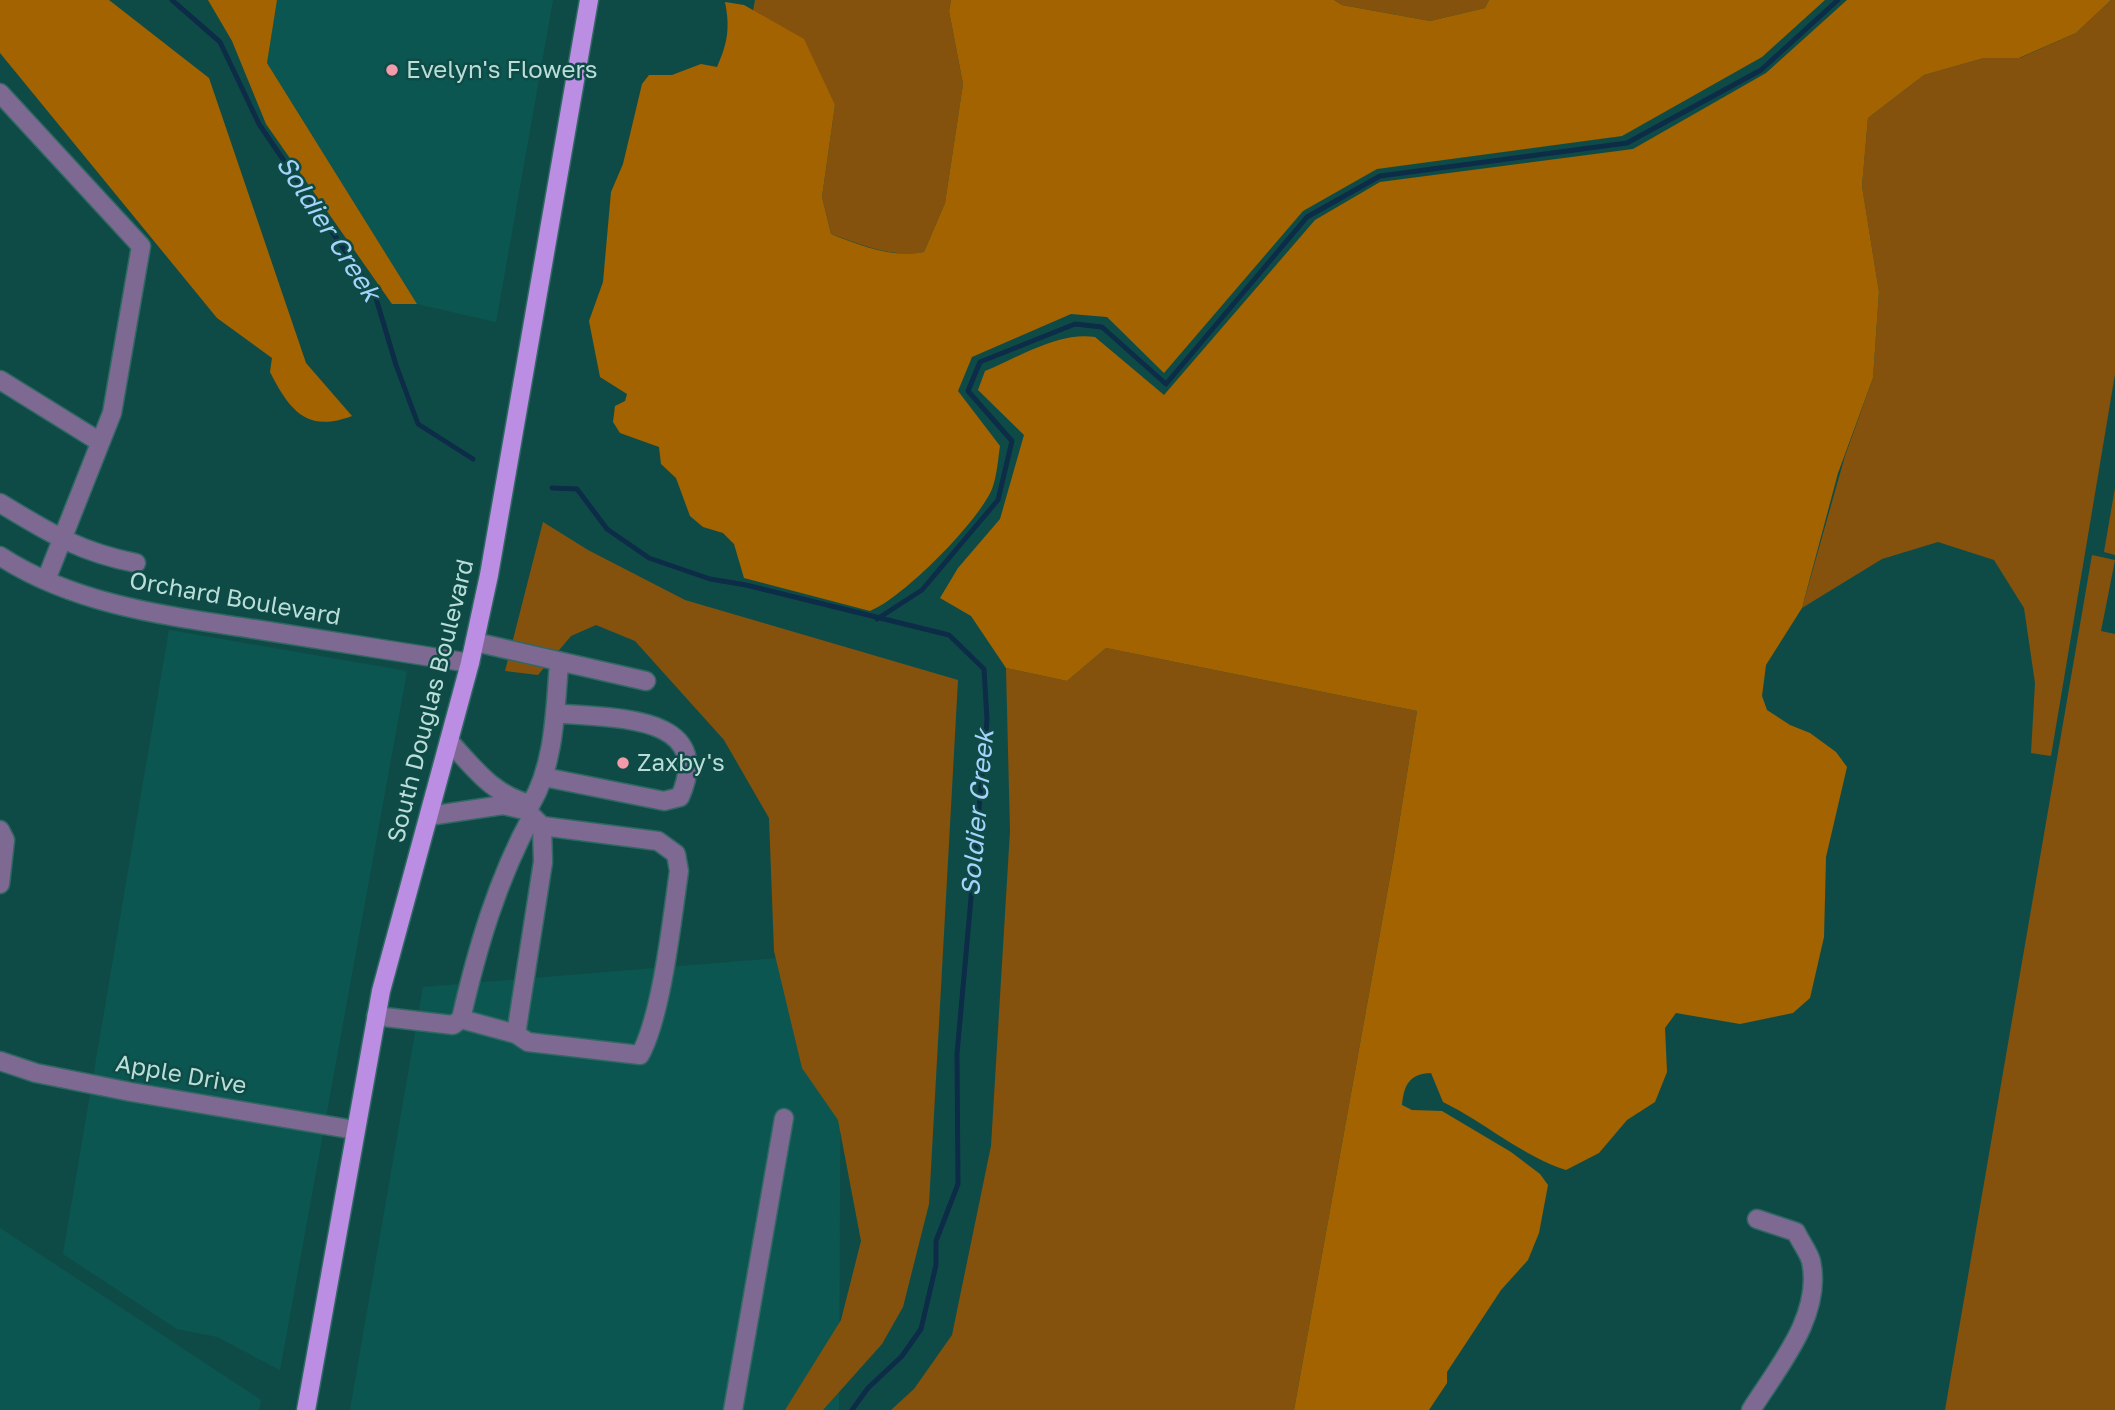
<!DOCTYPE html>
<style>
body{margin:0}
canvas{display:block;background:#0f4b46}
</style>
<canvas width="2115" height="1410"></canvas>
<script>
const c = document.querySelector('canvas').getContext('2d');
c.lineJoin = 'round';
function paint(path, color) { c.fillStyle = color; c.fill(path, 'evenodd'); }
function strokePath(path, color, width, dash) { c.strokeStyle = color; c.lineWidth = width; c.lineCap = dash ? 'butt' : 'round'; c.setLineDash(dash || []); c.stroke(path); }
function drawText(font, color, halo, rows, align = 'center') {
  c.font = font + ' "Golos Text",sans-serif'; c.lineWidth = 5; c.setLineDash([]); c.textBaseline = 'middle'; c.strokeStyle = halo; c.fillStyle = color; for (const [text, x, y, turn = 0] of rows) {
    c.save(); c.translate(x, y); c.rotate((+turn || 0) * Math.PI / 180); c.textAlign = isNaN(turn) ? turn : align; if (halo) c.strokeText(text, 0, 0); c.fillText(text, 0, 0); c.restore();
  }
}
const built = new Path2D(`
 M 277,0 L 553,0 L 496,322 L 417,304 L 267,63 Z
 M 169,630 L 407,671 L 280,1370 L 217,1337 L 177,1329 L 63,1254 Z
 M 841,953 L 839,1410 L 350,1410 L 423,987 Z
 M 0,1228 L 261,1400 L 259,1410 L 0,1410 Z`);
const green = new Path2D(`
 M 755,0 L 951,0 L 949,11 L 963,84 L 945,203 L 924,252 C 891,258 863,245 831,234 L 822,197 L 835,105 L 753,11 Z
 M 1334,0 L 1489,0 L 1485,8 L 1430,21 L 1342,5 Z
 M 2111,0 L 2115,0 L 2115,374 L 2051,756 L 2031,753 L 2035,683 L 2024,608 L 1994,560 L 1938,542 L 1882,559 L 1802,608 L 1845,456 L 1873,378 L 1879,292 L 1862,186 L 1868,118 L 1924,75 L 1984,58 L 2020,58 L 2076,33 Z
 M 2115,488 L 2115,555 L 2104,552 Z
 M 543,522 L 588,550 L 685,600 L 958,680 L 929,1204 L 903,1307 L 882,1344 L 823,1410 L 785,1410 L 841,1320 L 861,1241 L 838,1120 L 802,1068 L 774,951 L 769,818 L 724,740 L 635,641 L 596,625 L 571,636 L 538,675 L 505,671 Z
 M 2092,555 L 2115,560 L 2101,631 L 2115,634 L 2115,1410 L 1945,1410 Z
 M 1106,648 L 1417,711 L 1394,855 L 1294,1410 L 891,1410 L 914,1389 L 952,1335 L 991,1146 L 1010,831 L 1006,668 L 1067,681 Z`);
const forest = new Path2D(`
 M 0,0 L 109,0 L 209,78 L 306,363 L 352,416 C 307,433 290,411 270,372 L 272,358 L 217,318 L 0,53 Z
 M 208,0 L 277,0 L 267,63 L 417,304 L 392,304 L 266,124 L 232,41 Z
 M 951,0 L 1334,0 L 1342,5 L 1430,21 L 1485,8 L 1489,0 L 1825,0 L 1762,57 L 1622,136 L 1377,169 L 1303,211 L 1164,373 L 1107,317 L 1071,314 L 972,357 L 958,391 L 1000,446 C 998,459 997,476 992,489 C 978,522 903,598 870,611 L 744,578 L 734,544 L 723,533 L 703,527 L 690,516 L 676,478 L 661,464 L 659,447 L 620,433 L 613,422 L 615,406 L 625,401 L 627,394 L 600,377 L 589,321 L 603,282 L 611,192 L 623,164 L 642,84 L 649,75 L 672,75 L 701,64 L 717,67 C 728,43 730,27 725,2 L 744,5 L 804,39 L 835,105 L 822,197 L 831,234 C 862,246 891,258 924,252 L 945,203 L 963,84 L 949,11 Z
 M 1847,0 L 2111,0 L 2076,33 L 2019,58 L 1984,58 L 1924,75 L 1868,118 L 1862,186 L 1879,292 L 1873,378 L 1838,473 L 1802,608 L 1766,665 L 1762,696 L 1767,710 L 1790,725 L 1810,733 L 1836,752 L 1847,767 L 1826,857 L 1824,937 L 1810,998 L 1793,1013 L 1740,1024 L 1676,1013 L 1665,1028 L 1667,1072 L 1655,1102 L 1627,1120 L 1599,1153 L 1566,1170 C 1522,1156 1484,1122 1443,1102 L 1431,1073 C 1409,1074 1404,1085 1402,1105 L 1412,1110 L 1442,1111 L 1511,1152 L 1540,1174 L 1548,1185 L 1539,1233 L 1528,1260 L 1501,1290 L 1447,1372 L 1447,1383 L 1429,1410 L 1294,1410 L 1394,855 L 1417,711 L 1106,648 L 1067,681 L 1006,668 L 971,616 L 940,598 L 958,568 L 1000,519 L 1024,435 L 978,390 L 985,371 C 1017,358 1059,331 1095,337 L 1164,395 L 1315,220 L 1380,182 L 1633,149 L 1766,73 Z`);
const stream = new Path2D(`
 M 172,0 L 220,42 L 259,124 L 375,295 L 396,365 L 418,424 L 473,459
 M 552,488 L 577,489 L 607,529 L 649,558 L 710,579 L 746,585 L 949,635 L 984,669 L 987,720 L 957,1054 L 958,1184 L 936,1241 L 936,1265 L 921,1329 L 902,1356 L 868,1388 L 852,1410
 M 877,619 L 922,590 L 998,500 L 1012,441 L 968,391 L 980,362 L 1075,324 L 1102,327 L 1166,384 L 1307,217 L 1380,176 L 1627,143 L 1761,70 L 1838,0`);
const minor = new Path2D(`
 M 0,93 L 141,246 L 112,413 L 46,580
 M 0,380 L 100,442
 M 0,503 C 48,532 79,552 136,563
 M 0,556 C 75,605 168,616 254,629 C 326,640 398,651 470,663
 M 475,642 L 646,681
 M 449,741 C 474,768 494,796 531,804 C 555,763 555,709 559,664
 M 544,777 L 664,801 L 680,797 C 717,712 609,719 555,713
 M 429,816 L 503,805 L 520,809
 M 0,830 L 5,840 L 0,884
 M 376,1016 L 453,1025 L 461,1019 C 477,949 497,880 532,816 L 542,826 L 543,862 L 516,1034 L 528,1042 L 640,1055 C 662,1015 672,919 679,871 L 676,854 L 658,841 L 542,826
 M 461,1019 L 516,1034
 M 0,1061 L 36,1073 L 131,1092 L 355,1130
 M 733,1410 L 784,1118
 M 1751,1410 C 1778,1367 1823,1315 1811,1261 C 1808,1251 1800,1241 1796,1232 L 1757,1219`);
const major = new Path2D(`
 M 306,1410 L 381,991 L 470,663 L 489,575 L 589,0`);
const markers = [
 [392,70,7,"#f39aab"],
 [623,763,7,"#f39aab"]
];
const poiNames = [
 ["Evelyn's Flowers",406,70],
 ["Zaxby's",637,763]
];
const streetNames = [
 ["Orchard Boulevard",235,599,10],
 ["South Douglas Boulevard",431,701,-76],
 ["Apple Drive",181,1075,10]
];
const waterNames = [
 ["Soldier Creek",328,229,57],
 ["Soldier Creek",978,813,-85]
];
paint(built, '#0c5651');
paint(green, '#84520d');
paint(forest, '#a36301');
strokePath(stream, '#0c2c47', 5);
strokePath(minor, '#316863', 21);
strokePath(major, '#316863', 21);
strokePath(minor, '#7e6993', 18);
strokePath(major, '#bb8ee4', 18);
for (const [x, y, r, color] of markers) { const dot = new Path2D(); dot.arc(x, y, r, 0, 2 * Math.PI); c.fillStyle = color; c.fill(dot); strokePath(dot, '#0f4b46', 2.5); }
drawText('24px', '#baddd8', '#0f4b46', poiNames, 'left');
drawText('24px', '#baddd8', '#0f4b46', streetNames);
drawText('italic 26px', '#a6d2fb', '#0f4b46', waterNames);
</script>
